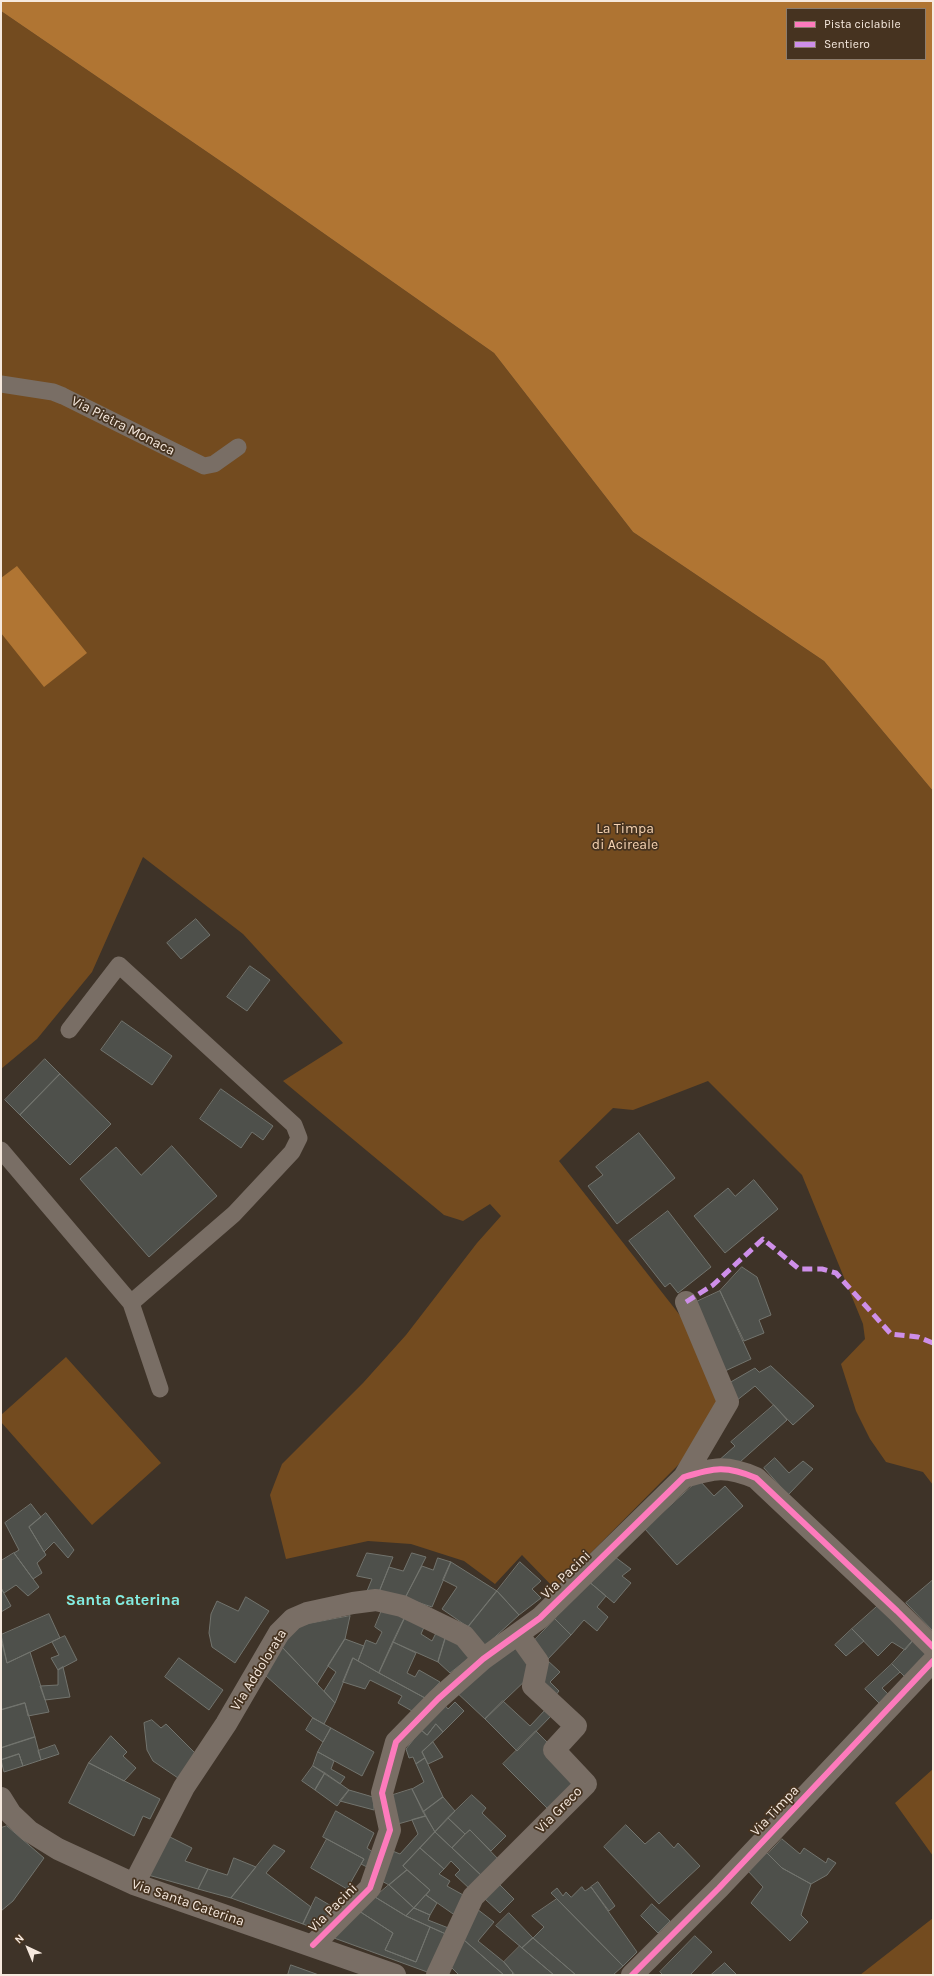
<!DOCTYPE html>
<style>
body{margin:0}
#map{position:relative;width:934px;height:1976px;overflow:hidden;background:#3e3328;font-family:Karla,sans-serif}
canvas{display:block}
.frame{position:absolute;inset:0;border:2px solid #f6e9de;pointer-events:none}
.legend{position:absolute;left:786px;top:8px;width:140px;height:52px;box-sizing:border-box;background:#463320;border:1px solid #8c7c6c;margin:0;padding:5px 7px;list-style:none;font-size:12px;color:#f6e9de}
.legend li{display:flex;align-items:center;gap:8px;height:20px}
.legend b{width:20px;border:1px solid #8c7c6c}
.north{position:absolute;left:8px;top:1928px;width:40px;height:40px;-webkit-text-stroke:3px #463320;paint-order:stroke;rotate:316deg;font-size:11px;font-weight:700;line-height:16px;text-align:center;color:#f6e9de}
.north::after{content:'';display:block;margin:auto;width:14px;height:18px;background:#f6e9de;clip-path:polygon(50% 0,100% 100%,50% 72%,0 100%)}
</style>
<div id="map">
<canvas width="934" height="1976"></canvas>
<div class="frame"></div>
<ul class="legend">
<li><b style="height:5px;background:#fd7abc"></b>Pista ciclabile</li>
<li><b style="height:5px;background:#ce8fe9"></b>Sentiero</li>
</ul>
<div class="north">N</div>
</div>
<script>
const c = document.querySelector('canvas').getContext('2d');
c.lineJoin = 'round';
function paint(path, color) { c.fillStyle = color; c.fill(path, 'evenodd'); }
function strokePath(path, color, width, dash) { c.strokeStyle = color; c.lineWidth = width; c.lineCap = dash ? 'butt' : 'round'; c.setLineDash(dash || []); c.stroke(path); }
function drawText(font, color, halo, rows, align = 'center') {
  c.font = font + ' Karla,sans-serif'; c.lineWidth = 3.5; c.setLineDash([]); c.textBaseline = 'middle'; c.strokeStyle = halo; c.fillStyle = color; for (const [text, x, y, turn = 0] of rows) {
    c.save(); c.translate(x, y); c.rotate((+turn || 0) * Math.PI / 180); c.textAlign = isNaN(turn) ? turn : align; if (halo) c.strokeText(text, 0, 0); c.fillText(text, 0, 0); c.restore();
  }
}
const green = new Path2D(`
 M 1,11 L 235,171 L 494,353 L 633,532 L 824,661 L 933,791 L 933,1485 L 923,1472 L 886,1462 L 870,1439 L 856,1411 L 841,1364 L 865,1339 L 863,1324 L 802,1175 L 708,1081 L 633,1110 L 613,1108 L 559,1161 L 686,1323 L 718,1399 L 693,1450 L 555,1589 L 522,1555 L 495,1584 L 464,1561 L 411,1544 L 368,1541 L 286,1559 L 270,1495 L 282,1464 L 363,1383 L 406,1335 L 477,1243 L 501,1216 L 490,1204 L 463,1221 L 444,1215 L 283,1081 L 343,1043 L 243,934 L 143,857 L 92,972 L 37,1039 L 1,1069 Z
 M 66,1357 L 161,1463 L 92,1525 L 1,1422 L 1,1415 Z
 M 933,1769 L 933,1856 L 895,1803 Z
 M 933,1918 L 933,1975 L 860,1975 Z`);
const water = new Path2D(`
 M 1,1 L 933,1 L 933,791 L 824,661 L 633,532 L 494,353 L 235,171 L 1,11 ZM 787,9 L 925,9 L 925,59 L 787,59 Z
 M 17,566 L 87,653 L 44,687 L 1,633 L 1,578 Z`);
const building = new Path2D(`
 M 196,919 L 210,935 L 181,959 L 167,943 Z
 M 250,966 L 270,980 L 247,1011 L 227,997 Z
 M 122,1021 L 172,1056 L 152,1085 L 101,1050 Z
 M 45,1059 L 60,1074 L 20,1115 L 5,1100 Z
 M 60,1074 L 111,1124 L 70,1165 L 20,1115 Z
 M 221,1089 L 273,1126 L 263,1140 L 252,1132 L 241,1148 L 200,1119 Z
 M 639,1133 L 675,1178 L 617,1224 L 588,1186 L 603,1175 L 596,1167 Z
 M 172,1146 L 217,1196 L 149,1257 L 80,1179 L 116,1147 L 141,1175 Z
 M 754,1180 L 778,1209 L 725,1253 L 694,1216 L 728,1188 L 735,1196 Z
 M 668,1211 L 711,1267 L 678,1293 L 670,1283 L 665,1287 L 629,1241 Z
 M 742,1267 L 757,1277 L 771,1315 L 759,1320 L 764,1333 L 744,1341 L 720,1291 Z
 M 720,1291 L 751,1359 L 725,1371 L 694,1303 Z
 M 771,1366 L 814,1406 L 793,1425 L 755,1386 L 736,1401 L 729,1383 L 755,1368 L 759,1372 Z
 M 774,1405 L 787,1420 L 740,1462 L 717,1462 L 735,1446 L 731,1442 Z
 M 775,1458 L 789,1473 L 803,1461 L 813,1469 L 788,1495 L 764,1468 Z
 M 699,1480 L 714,1496 L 725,1486 L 743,1506 L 677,1565 L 645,1529 Z
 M 31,1504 L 41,1517 L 29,1527 L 46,1555 L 37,1563 L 42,1573 L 33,1579 L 14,1553 L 19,1550 L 5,1523 Z
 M 46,1513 L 74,1550 L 68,1558 L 54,1542 L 44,1552 L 29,1527 Z
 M 14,1553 L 39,1587 L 28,1596 L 16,1585 L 4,1593 L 1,1588 L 1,1561 Z
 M 367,1553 L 393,1557 L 379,1592 L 367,1591 L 372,1579 L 357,1576 Z
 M 412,1553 L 426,1557 L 405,1598 L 379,1592 L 389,1567 L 403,1571 Z
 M 615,1557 L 631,1569 L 622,1576 L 631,1583 L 614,1603 L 587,1580 Z
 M 438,1558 L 451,1562 L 432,1607 L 405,1598 L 422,1566 L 433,1570 Z
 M 451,1562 L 497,1591 L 468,1627 L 442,1609 L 457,1587 L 443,1580 Z
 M 520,1562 L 541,1581 L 532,1589 L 541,1598 L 519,1615 L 497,1591 Z
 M 587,1580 L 606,1596 L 597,1607 L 608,1617 L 597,1631 L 584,1620 L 571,1635 L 555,1619 Z
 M 933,1580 L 933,1631 L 906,1603 Z
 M 1,1588 L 11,1606 L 1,1612 Z
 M 497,1591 L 519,1615 L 485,1646 L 468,1627 Z
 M 246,1597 L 269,1611 L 235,1663 L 212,1647 L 209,1633 L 211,1614 L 217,1601 L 238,1611 Z
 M 880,1604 L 916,1637 L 905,1650 L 892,1642 L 878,1656 L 852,1629 Z
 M 382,1610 L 406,1615 L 379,1673 L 358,1661 L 366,1640 L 376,1644 L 382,1632 L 375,1627 Z
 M 49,1614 L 60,1638 L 7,1663 L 1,1635 Z
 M 406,1615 L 425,1625 L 421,1634 L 432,1641 L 437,1631 L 446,1636 L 438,1662 L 393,1642 Z
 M 350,1616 L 345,1639 L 317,1684 L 282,1647 L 297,1626 Z
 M 555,1619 L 571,1635 L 547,1660 L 532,1643 Z
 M 852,1629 L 864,1641 L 846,1656 L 835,1645 Z
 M 65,1636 L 77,1660 L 58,1670 L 51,1658 L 59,1655 L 52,1642 Z
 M 446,1636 L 473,1655 L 450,1673 L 438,1662 Z
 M 916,1637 L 933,1653 L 908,1680 L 892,1664 Z
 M 1,1639 L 7,1663 L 30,1652 L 49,1712 L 28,1716 L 25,1703 L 1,1710 Z
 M 345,1639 L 364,1646 L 358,1661 L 353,1658 L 335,1703 L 324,1691 L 336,1672 L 328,1666 Z
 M 393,1642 L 416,1653 L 407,1673 L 415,1677 L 419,1670 L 440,1682 L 425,1698 L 379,1673 Z
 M 282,1647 L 335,1703 L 324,1724 L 313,1718 L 266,1676 Z
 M 516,1649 L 533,1663 L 529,1677 L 485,1719 L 454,1690 L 490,1664 Z
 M 179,1658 L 223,1690 L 209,1710 L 165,1677 Z
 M 353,1658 L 379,1673 L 425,1698 L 412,1711 L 398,1703 L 402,1696 L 370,1680 L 365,1689 L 343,1682 Z
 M 547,1660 L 560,1672 L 550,1682 L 559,1691 L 554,1697 L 544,1687 Z
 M 892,1664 L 900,1672 L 882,1688 L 890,1696 L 881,1705 L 865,1689 Z
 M 63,1667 L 70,1697 L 45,1700 L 40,1686 L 58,1685 L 58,1670 Z
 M 503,1701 L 530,1726 L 546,1709 L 552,1715 L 517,1751 L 485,1719 Z
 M 442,1702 L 448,1709 L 455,1702 L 464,1711 L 443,1732 L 436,1724 L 427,1735 L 421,1730 Z
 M 25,1703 L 35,1737 L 1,1748 L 1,1710 Z
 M 313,1718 L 331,1728 L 323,1742 L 306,1730 Z
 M 152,1720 L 161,1728 L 166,1724 L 197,1755 L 178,1778 L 153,1761 L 147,1750 L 144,1723 Z
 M 436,1724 L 443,1732 L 422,1752 L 425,1758 L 416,1764 L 413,1757 L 409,1758 L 406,1749 L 421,1730 L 427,1735 Z
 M 331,1728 L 374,1752 L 362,1776 L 318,1752 Z
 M 536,1731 L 551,1746 L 576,1782 L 548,1809 L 503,1764 Z
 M 111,1736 L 127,1752 L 123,1756 L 136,1768 L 124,1781 L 89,1763 Z
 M 35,1737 L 41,1760 L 23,1766 L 19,1754 L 1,1760 L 1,1748 Z
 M 433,1742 L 443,1757 L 428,1764 L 422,1752 Z
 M 55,1745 L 59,1754 L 41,1760 L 38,1751 Z
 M 318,1752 L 334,1761 L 331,1769 L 345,1777 L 340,1784 L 313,1766 Z
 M 19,1754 L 23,1766 L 4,1772 L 1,1760 Z
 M 425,1758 L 443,1797 L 423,1812 L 412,1789 L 424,1782 L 416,1764 Z
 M 89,1763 L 160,1799 L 150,1819 L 143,1816 L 134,1836 L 69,1803 Z
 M 313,1766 L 325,1773 L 315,1790 L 302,1781 Z
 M 325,1773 L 349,1790 L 337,1806 L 315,1790 Z
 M 412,1789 L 426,1816 L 398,1824 L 390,1796 Z
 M 349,1790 L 373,1797 L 374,1810 L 340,1801 Z
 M 472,1795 L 486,1808 L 482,1813 L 506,1836 L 491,1851 L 470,1830 L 465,1834 L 448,1818 Z
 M 443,1797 L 455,1811 L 435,1832 L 423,1812 Z
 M 336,1811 L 374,1833 L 367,1848 L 377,1855 L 371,1869 L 361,1864 L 364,1859 L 323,1837 Z
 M 426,1816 L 435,1832 L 403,1866 L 407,1870 L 389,1885 L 380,1880 L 390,1850 L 400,1854 L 418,1834 L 412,1820 Z
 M 448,1818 L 465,1834 L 452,1848 L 435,1832 Z
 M 626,1825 L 645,1844 L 659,1832 L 674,1848 L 678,1843 L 700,1866 L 659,1904 L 604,1847 Z
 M 7,1826 L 44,1858 L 13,1901 L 1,1911 L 1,1828 Z
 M 470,1830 L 501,1862 L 483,1877 L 452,1848 Z
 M 435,1832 L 483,1877 L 471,1890 L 455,1875 L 460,1870 L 451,1861 L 444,1869 L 420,1848 Z
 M 170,1837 L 192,1848 L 185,1861 L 208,1869 L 198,1889 L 148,1875 Z
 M 327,1839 L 364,1859 L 347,1889 L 311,1868 Z
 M 782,1839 L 800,1854 L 804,1848 L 826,1863 L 828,1858 L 836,1863 L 827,1875 L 811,1884 L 782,1868 L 768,1854 Z
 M 274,1845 L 285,1851 L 266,1873 L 311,1907 L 303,1924 L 231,1898 Z
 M 420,1848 L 444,1869 L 439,1874 L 450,1881 L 447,1886 L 465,1896 L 456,1916 L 426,1895 L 430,1890 L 403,1866 Z
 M 765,1851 L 782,1868 L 811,1884 L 801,1915 L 808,1922 L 790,1941 L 751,1903 L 763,1887 L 747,1870 Z
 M 234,1858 L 256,1867 L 231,1898 L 198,1889 L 208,1869 L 227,1875 Z
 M 407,1870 L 430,1890 L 414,1908 L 389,1885 Z
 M 598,1882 L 615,1906 L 609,1911 L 591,1887 Z
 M 389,1885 L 414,1908 L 406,1916 L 375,1897 Z
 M 500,1885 L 514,1899 L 500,1913 L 485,1899 Z
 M 582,1887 L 585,1891 L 591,1887 L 637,1952 L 623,1966 L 551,1893 L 557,1888 L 563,1896 L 566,1892 L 571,1897 Z
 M 426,1895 L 437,1903 L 430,1915 L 414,1908 Z
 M 316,1897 L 333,1907 L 320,1931 L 303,1924 Z
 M 375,1897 L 406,1916 L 430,1927 L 416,1962 L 385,1950 L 393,1933 L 359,1911 Z
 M 557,1899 L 623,1966 L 613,1975 L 576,1975 L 533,1938 L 544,1927 L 532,1916 Z
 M 652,1904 L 670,1921 L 658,1933 L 641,1916 Z
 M 414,1908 L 430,1915 L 428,1920 L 451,1929 L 448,1935 L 406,1916 Z
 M 477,1909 L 494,1922 L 478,1941 L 504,1962 L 513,1973 L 511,1975 L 504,1975 L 464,1940 Z
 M 359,1911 L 393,1933 L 385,1950 L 416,1962 L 430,1927 L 448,1935 L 430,1973 L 334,1938 Z
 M 509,1913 L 533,1938 L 522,1948 L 496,1926 Z
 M 695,1936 L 712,1952 L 690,1975 L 663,1975 L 660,1972 Z
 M 533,1938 L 576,1975 L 554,1975 L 522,1948 Z
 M 464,1940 L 504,1975 L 459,1975 L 451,1967 Z
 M 520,1946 L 522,1948 L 554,1975 L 515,1975 L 504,1962 Z
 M 725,1963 L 737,1975 L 711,1975 Z
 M 291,1965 L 319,1975 L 288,1975 Z`);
const lane = new Path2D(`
 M 1,384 L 53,392 L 63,396 L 204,466 L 214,464 L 238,447
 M 69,1030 L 119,965 L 294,1125 L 299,1138 L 292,1152 L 234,1214 L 131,1303
 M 1,1150 L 131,1303 L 160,1389`);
const street = new Path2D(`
 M 684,1477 L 728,1402 L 686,1302
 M 1,1798 L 11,1814 L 29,1831 L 58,1849 L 134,1884 L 395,1975
 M 134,1884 L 184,1787 L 226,1724 L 279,1633 L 293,1619 L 307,1613 L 353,1603 L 376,1600 L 402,1606 L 464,1636 L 483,1659
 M 313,1945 L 370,1888 L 390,1830 L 382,1793 L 396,1742 L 438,1699 L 483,1659 L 540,1618 L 684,1477 C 714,1468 726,1465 756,1478 L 897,1611 L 933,1647
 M 437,1975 L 473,1897 L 586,1784 L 554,1750 L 576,1726 L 533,1686 L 538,1662 L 518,1634
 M 632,1975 L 719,1888 L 933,1661`);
const quiet = new Path2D(`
 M 686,1302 L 713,1285 L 763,1239 L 799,1269 L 822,1269 L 836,1273 L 891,1334 L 918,1337 L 933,1343`);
const cycleway = new Path2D(`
 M 313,1945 L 370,1888 L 390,1830 L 382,1793 L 396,1742 L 438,1699 L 483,1659 L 540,1618 L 684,1477 C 714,1468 726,1465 756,1478 L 897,1611 L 933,1647
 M 632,1975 L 719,1888 L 933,1661`);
const streetNames = [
 ["Via Pietra Monaca",123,426,27],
 ["Via Pacini",566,1575,-44],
 ["Via Addolorata",259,1670,-58],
 ["Via Greco",559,1810,-45],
 ["Via Timpa",775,1811,-47],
 ["Via Santa Caterina",188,1903,19],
 ["Via Pacini",333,1908,-45]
];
const parkNames = [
 ["La Timpa",625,829],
 ["di Acireale",625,845]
];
const quarterNames = [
 ["Santa Caterina",123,1600]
];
paint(green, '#734b1f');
paint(water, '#b07533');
paint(building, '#4e504b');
strokePath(building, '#72746e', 1);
strokePath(lane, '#796e65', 17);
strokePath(street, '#796e65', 22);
strokePath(quiet, '#ce8fe9', 5, [10, 5]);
strokePath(cycleway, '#fd7abc', 6);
drawText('14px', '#f6e9de', '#463320', streetNames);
drawText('14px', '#f6d3b2', '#463320', parkNames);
drawText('bold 16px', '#82ece3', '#463320', quarterNames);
</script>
